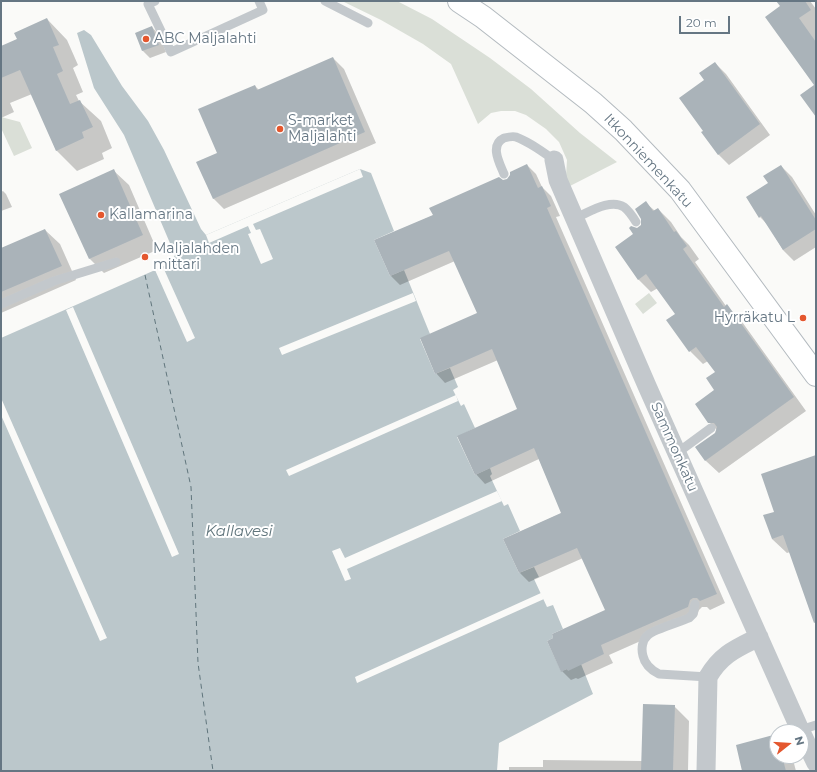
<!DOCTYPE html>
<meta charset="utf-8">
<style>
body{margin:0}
#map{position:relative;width:817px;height:772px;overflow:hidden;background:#fafaf8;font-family:Montserrat,sans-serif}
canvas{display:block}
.frame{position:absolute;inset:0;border:2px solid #657683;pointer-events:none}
.north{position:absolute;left:769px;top:724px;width:40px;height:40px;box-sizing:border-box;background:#fff;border:1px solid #c1c8cd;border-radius:50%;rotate:73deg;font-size:11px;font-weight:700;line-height:16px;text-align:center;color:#657683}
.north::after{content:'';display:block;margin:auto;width:14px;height:18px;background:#e4572e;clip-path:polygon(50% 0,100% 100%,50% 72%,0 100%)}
.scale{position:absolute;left:679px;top:16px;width:51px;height:18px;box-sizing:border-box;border:2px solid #657683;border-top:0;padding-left:5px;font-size:12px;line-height:14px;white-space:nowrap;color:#657683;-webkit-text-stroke:3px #fff;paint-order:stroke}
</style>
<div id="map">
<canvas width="817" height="772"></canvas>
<div class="frame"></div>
<div class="north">N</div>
<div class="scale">20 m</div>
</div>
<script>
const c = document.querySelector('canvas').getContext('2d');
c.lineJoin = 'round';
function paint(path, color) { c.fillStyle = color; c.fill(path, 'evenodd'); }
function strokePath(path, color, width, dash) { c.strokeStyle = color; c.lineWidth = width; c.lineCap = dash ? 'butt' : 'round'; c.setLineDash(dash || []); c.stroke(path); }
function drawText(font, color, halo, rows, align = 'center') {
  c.font = font + ' Montserrat,sans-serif'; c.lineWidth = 4; c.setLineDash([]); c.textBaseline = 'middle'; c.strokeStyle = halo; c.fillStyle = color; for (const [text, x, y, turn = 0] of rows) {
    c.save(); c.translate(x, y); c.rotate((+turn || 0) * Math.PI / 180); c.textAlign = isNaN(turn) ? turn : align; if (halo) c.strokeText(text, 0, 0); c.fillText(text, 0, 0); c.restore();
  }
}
const green = new Path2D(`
 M 342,1 L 397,1 L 432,19 L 490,58 L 531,89 L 580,133 L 617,162 L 570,186 L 566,176 L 567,160 L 559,142 L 546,129 L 526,115 L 515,111 L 501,111 L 491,113 L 478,124 L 451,64 L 423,44 L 381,20 Z
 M 1,117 L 20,122 L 32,148 L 14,156 L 1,128 Z
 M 649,293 L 657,303 L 643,314 L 635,304 Z`);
const water = new Path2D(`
 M 84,30 L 91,35 L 122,86 L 148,121 L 164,150 L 201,229 L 206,235 L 360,169 L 371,173 L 394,231 L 374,240 L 390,276 L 404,270 L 430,334 L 420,339 L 435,374 L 450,368 L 458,387 L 453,390 L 461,406 L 464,404 L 475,428 L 457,437 L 475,475 L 490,468 L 492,474 L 490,476 L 504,506 L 508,504 L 520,531 L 503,539 L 519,573 L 534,567 L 539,577 L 534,579 L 547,607 L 553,605 L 563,629 L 552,634 L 553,638 L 547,641 L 561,671 L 567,669 L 568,670 L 581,664 L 593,694 L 499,743 L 497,771 L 1,771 L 1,338 L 171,263 L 175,255 L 124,135 L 94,88 L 77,33 Z`);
const pier = new Path2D(`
 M 360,169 L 363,177 L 253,224 L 256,230 L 260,229 L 273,259 L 261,264 L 248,234 L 251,233 L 248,226 L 209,243 L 206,235 Z
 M 163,267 L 195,338 L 187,342 L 155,270 Z
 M 413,293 L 416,301 L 282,355 L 279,348 Z
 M 73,307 L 179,554 L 172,557 L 66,310 Z
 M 456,395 L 458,401 L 289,476 L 286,470 Z
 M 1,398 L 107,638 L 100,641 L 1,415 Z
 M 497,491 L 502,501 L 347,569 L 351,579 L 345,581 L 332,551 L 340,548 L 345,558 Z
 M 541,593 L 544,599 L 357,683 L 355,677 Z`);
const shadow = new Path2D(`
 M 777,1 L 810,1 L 816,9 L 816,115 L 815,85 L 781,6 Z
 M 47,19 L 67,40 L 78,65 L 73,68 L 83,92 L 76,95 L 79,101 L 101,121 L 112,148 L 102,153 L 104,159 L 77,171 L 56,150 L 32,94 L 10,103 L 14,112 L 1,118 L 1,47 L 18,39 Z
 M 152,27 L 159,35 L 166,52 L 150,58 L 143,51 L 136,34 Z
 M 333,58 L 344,69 L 376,143 L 224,209 L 213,198 L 218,154 L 255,86 L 259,90 Z
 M 715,63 L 726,74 L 770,135 L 729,165 L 718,154 L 704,131 L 705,80 Z
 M 527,165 L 536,174 L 542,187 L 551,196 L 560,216 L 556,217 L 725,603 L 710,610 L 707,607 L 702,607 L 699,610 L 697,616 L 609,655 L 613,663 L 578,679 L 576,678 L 571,680 L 562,671 L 607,610 L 583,558 L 529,582 L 520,573 L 504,539 L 562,513 L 539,459 L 485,484 L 476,474 L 518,409 L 498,360 L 445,383 L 436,373 L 478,314 L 455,261 L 400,285 L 391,276 L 376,240 L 434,215 L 503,181 L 507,180 Z
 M 781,166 L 792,177 L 816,215 L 816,247 L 794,261 L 783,250 L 768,225 L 760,217 L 769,183 Z
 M 114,171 L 129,185 L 157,250 L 104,273 L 90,259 L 61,195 Z
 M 3,191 L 6,194 L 12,207 L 1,211 L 1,192 Z
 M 646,203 L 655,211 L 658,209 L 671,222 L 681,237 L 689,245 L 699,259 L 695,262 L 726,306 L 740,319 L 806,411 L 719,473 L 706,461 L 697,447 L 716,433 L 717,430 L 709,422 L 716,390 L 716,372 L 708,361 L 703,364 L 690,351 L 677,314 L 658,288 L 651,292 L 638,279 L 634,234 L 637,229 L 642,226 Z
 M 45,230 L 60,244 L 76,280 L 1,313 L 1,249 Z
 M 816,456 L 816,610 L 790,552 L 787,553 L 772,539 L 775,512 Z
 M 674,706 L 689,721 L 688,771 L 509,771 L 509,767 L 543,767 L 543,760 L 643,761 Z
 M 777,737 L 777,756 L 792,756 L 796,771 L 743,771 Z`);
const ferry = new Path2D(`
 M 145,275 L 191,487 L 198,663 L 213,771`);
const building = new Path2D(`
 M 776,1 L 805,1 L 811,10 L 799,18 L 816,42 L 816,117 L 800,95 L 814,85 L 765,17 L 780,6 Z
 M 47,18 L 59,45 L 53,47 L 63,71 L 57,74 L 70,104 L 80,100 L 93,127 L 82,132 L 84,138 L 56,151 L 20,70 L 1,78 L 1,46 L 17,39 L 14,33 Z
 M 152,26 L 159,45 L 142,51 L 135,33 Z
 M 333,57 L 365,132 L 213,199 L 196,162 L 217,153 L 198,109 L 255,85 L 257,90 Z
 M 715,62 L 760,124 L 718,155 L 701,132 L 703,131 L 679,98 L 704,80 L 699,73 Z
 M 527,164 L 538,188 L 542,186 L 551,206 L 547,208 L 717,594 L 700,601 L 697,598 L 693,598 L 690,600 L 688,607 L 601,645 L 604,654 L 568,671 L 567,669 L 561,672 L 547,641 L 553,638 L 552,634 L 605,610 L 577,548 L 519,573 L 503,539 L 561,513 L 534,448 L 475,475 L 457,436 L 517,409 L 492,349 L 435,374 L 420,338 L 477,313 L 449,251 L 390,276 L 374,240 L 433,215 L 429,208 L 499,177 L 503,180 L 507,179 L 510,175 L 510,172 Z
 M 781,165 L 816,220 L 816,229 L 783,250 L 761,216 L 759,218 L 746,197 L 768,183 L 763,176 Z
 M 114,169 L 143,235 L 89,259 L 59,194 Z
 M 646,201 L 653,211 L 658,208 L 674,232 L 676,231 L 687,246 L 683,249 L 724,307 L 727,304 L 794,397 L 705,461 L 695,447 L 715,433 L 717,427 L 714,423 L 708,423 L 695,404 L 714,390 L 706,378 L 715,372 L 696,347 L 689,352 L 666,320 L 675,314 L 646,274 L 638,280 L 615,247 L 633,234 L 629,228 L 631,226 L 637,228 L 641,225 L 641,219 L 635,209 Z
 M 45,229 L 62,266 L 1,292 L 1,248 Z
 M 816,455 L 816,622 L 814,623 L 783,535 L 772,539 L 763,515 L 774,512 L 761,474 Z
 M 643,704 L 675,705 L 673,771 L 641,771 Z
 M 777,734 L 777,756 L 782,756 L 786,771 L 742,771 L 736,745 Z`);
const service = new Path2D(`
 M 155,1 L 148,4 L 171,52 L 263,10 L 259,1
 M 325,1 L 368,23
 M 504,174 C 500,164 489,145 504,138 C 508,137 513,136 516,137 C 530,142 543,152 554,160
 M 575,218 C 588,213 610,198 624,207 C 629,211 633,217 636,222
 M 1,304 L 54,281 L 116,262
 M 677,453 L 711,428
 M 695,604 L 693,614 L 689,618 C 680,622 653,630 648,635 C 642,640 641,649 643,656 C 645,665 651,670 659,674 L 708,677
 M 800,730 L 816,725`);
const minor = new Path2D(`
 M 554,160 L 558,180 L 647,386 L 801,732
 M 801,732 L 816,763
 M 706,771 L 708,677 C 721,654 737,648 759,637`);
const secondary = new Path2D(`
 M 459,1 L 483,17 L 593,103 L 623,130 L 680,190 L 816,375`);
const markers = [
 [146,39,4,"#e4572e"],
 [280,129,4,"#e4572e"],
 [101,215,4,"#e4572e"],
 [145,257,4,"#e4572e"],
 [803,318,4,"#e4572e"]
];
const poiNames = [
 ["ABC Maljalahti",154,39],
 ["S-market",288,121],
 ["Maljalahti",288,137],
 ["Kallamarina",109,215],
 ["Maljalahden",153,249],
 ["mittari",153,265],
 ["Hyrräkatu L",795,318,"right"]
];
const streetNames = [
 ["Itkonniemenkatu",648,161,47],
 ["Sammonkatu",674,447,66]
];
const waterNames = [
 ["Kallavesi",239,532]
];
paint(green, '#dadfd7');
paint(water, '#bbc7cb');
paint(pier, '#fafaf8');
paint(shadow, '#0003');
strokePath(ferry, '#60757c', 1, [5, 4]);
paint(building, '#aab3b9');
strokePath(secondary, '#b3babf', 24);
strokePath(service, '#c3c8cc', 9);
strokePath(minor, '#c3c8cc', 19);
strokePath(secondary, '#fff', 22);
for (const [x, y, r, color] of markers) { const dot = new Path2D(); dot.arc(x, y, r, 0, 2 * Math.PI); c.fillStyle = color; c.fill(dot); strokePath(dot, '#fff', 1.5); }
drawText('14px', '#657683', '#fff', poiNames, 'left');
drawText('14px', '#657683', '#fff', streetNames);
drawText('italic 15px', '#60757c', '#fff', waterNames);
</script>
